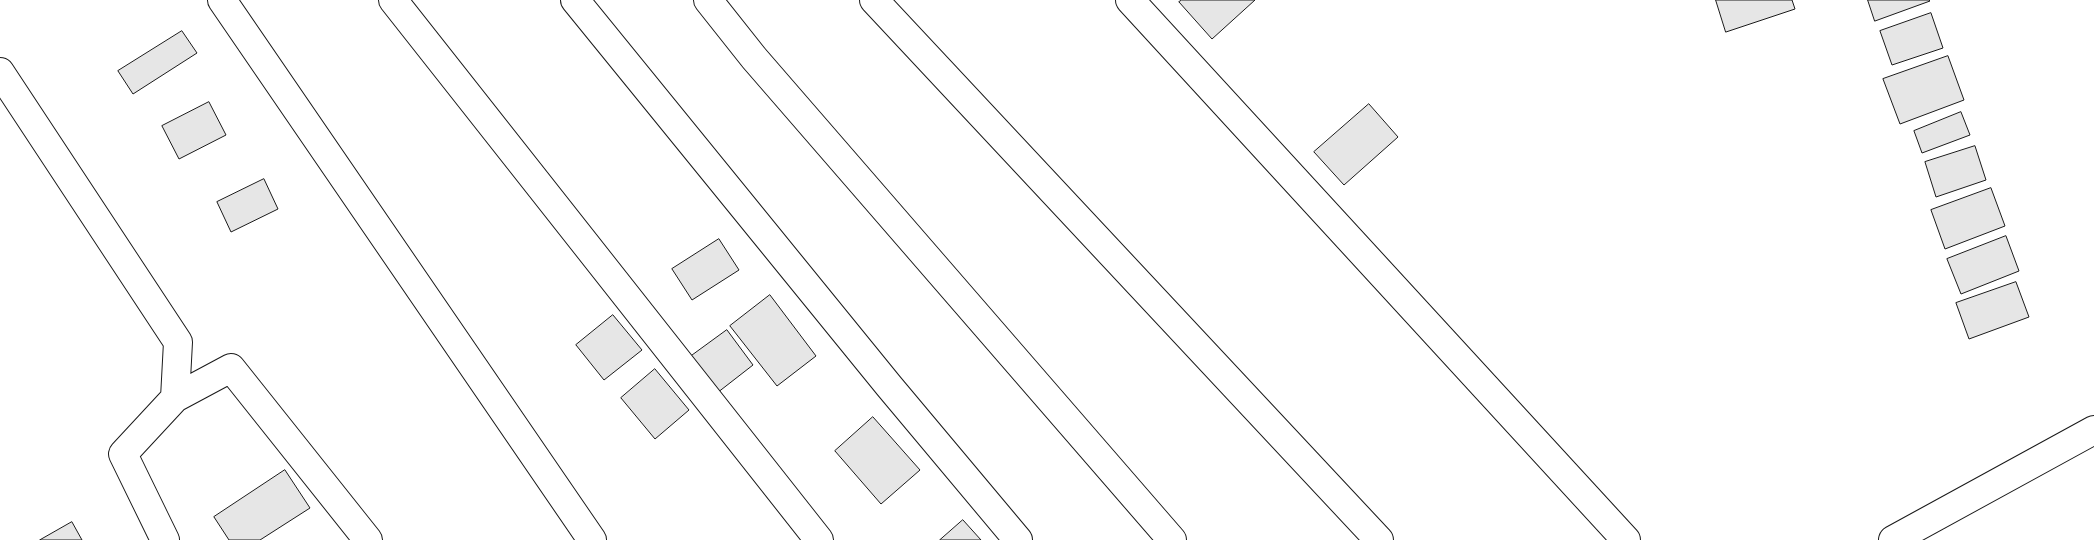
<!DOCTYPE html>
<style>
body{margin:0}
canvas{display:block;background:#fff}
</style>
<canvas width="2094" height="540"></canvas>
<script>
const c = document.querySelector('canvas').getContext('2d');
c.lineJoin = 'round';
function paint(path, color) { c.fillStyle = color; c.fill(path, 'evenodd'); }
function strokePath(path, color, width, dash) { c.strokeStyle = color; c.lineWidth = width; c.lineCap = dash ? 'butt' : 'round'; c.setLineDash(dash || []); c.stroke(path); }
const building = new Path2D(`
 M 1182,0 L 1255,0 L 1212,39 L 1179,2 Z
 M 1716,0 L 1792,0 L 1795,9 L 1726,32 Z
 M 1868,0 L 1929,0 L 1930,1 L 1875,21 Z
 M 1931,13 L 1943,48 L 1892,65 L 1880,31 Z
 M 182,31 L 197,53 L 133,94 L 118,71 Z
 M 1948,56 L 1964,100 L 1900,124 L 1883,79 Z
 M 209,102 L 226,135 L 179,159 L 162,126 Z
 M 1369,104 L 1398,137 L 1344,185 L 1314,152 Z
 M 1961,112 L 1970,135 L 1922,153 L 1914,131 Z
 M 1975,146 L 1986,180 L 1936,197 L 1925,162 Z
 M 264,179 L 278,209 L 231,232 L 217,202 Z
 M 1991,188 L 2005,226 L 1945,249 L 1931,210 Z
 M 2006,236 L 2019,271 L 1961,294 L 1947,259 Z
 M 719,239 L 739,270 L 692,300 L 672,269 Z
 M 2016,282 L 2029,317 L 1969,339 L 1956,303 Z
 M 770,295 L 816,356 L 777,386 L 730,326 Z
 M 613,315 L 642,350 L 604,380 L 576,345 Z
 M 727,330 L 753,365 L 717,393 L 690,357 Z
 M 655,369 L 689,410 L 655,439 L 621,398 Z
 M 873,417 L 920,470 L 881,504 L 835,451 Z
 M 285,470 L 310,508 L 260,540 L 229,540 L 214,517 Z
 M 963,520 L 981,540 L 940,540 Z
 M 72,522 L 82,540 L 40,540 Z`);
const minor = new Path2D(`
 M 222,0 L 592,540
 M 393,0 L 819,540
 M 575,0 L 889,386 L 1018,540
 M 708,0 L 754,58 L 1172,540
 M 874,0 L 1379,540
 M 1130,0 L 1626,540
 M 0,72 L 178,342 L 175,398
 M 165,540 L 123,454 L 175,398 L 231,368 L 368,540
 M 1893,540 L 2094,430`);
paint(building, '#e6e6e6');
strokePath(building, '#1a1a1a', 1);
strokePath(minor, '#1a1a1a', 30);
strokePath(minor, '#fff', 28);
</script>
